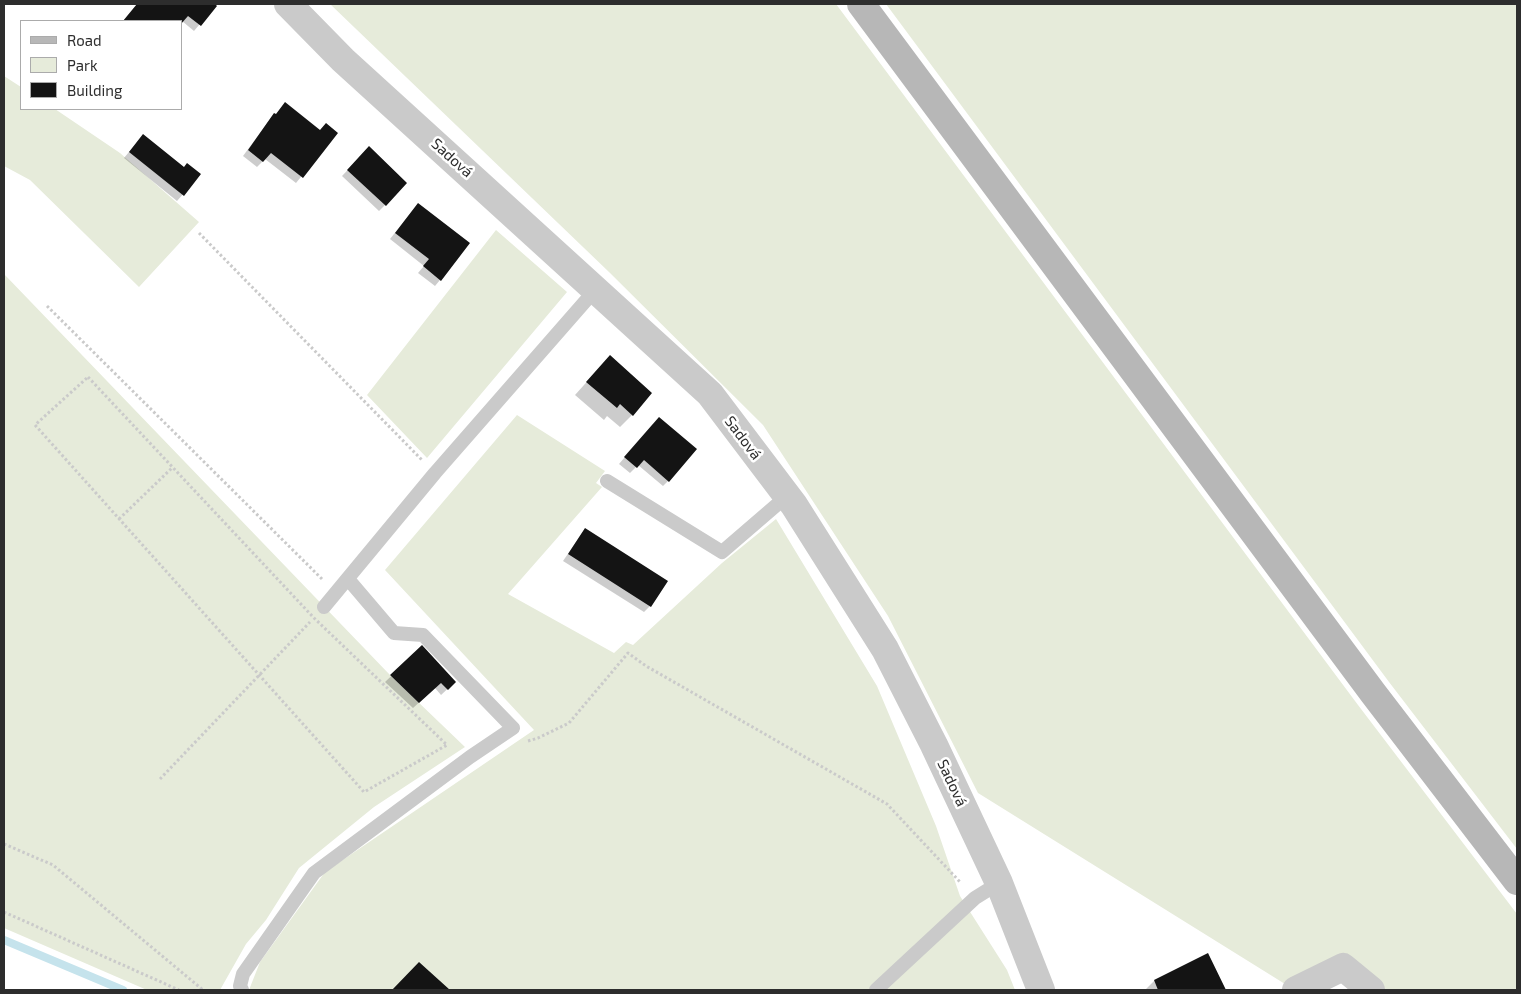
<!DOCTYPE html>
<meta charset="utf-8">
<style>
body{margin:0}
#map{position:relative;width:1521px;height:994px;overflow:hidden;background:#fff;font-family:"Exo 2",sans-serif}
canvas{display:block}
.frame{position:absolute;inset:0;border:5px solid #2d2d2d;pointer-events:none}
.legend{position:absolute;left:20px;top:20px;width:162px;height:90px;box-sizing:border-box;background:#fff;border:1px solid #ababab;margin:0;padding:6px 9px;list-style:none;font-size:15px;color:#2d2d2d}
.legend li{display:flex;align-items:center;gap:10px;height:25px}
.legend b{width:25px;border:1px solid #ababab}
</style>
<div id="map">
<canvas width="1521" height="994"></canvas>
<div class="frame"></div>
<ul class="legend">
<li><b style="height:6px;background:#b7b7b7"></b>Road</li>
<li><b style="height:14px;background:#e6ebda"></b>Park</li>
<li><b style="height:14px;background:#141414"></b>Building</li>
</ul>
</div>
<script>
const c = document.querySelector('canvas').getContext('2d');
c.lineJoin = 'round';
function paint(path, color) { c.fillStyle = color; c.fill(path, 'evenodd'); }
function strokePath(path, color, width, dash) { c.strokeStyle = color; c.lineWidth = width; c.lineCap = dash ? 'butt' : 'round'; c.setLineDash(dash || []); c.stroke(path); }
function drawText(font, color, halo, rows, align = 'center') {
  c.font = font + ' "Exo 2",sans-serif'; c.lineWidth = 5; c.setLineDash([]); c.textBaseline = 'middle'; c.strokeStyle = halo; c.fillStyle = color; for (const [text, x, y, turn = 0] of rows) {
    c.save(); c.translate(x, y); c.rotate((+turn || 0) * Math.PI / 180); c.textAlign = isNaN(turn) ? turn : align; if (halo) c.strokeText(text, 0, 0); c.fillText(text, 0, 0); c.restore();
  }
}
const green = new Path2D(`
 M 330,4 L 836,4 L 1358,705 L 1517,914 L 1517,990 L 1384,990 L 1348,958 L 1285,984 L 978,793 L 888,616 L 763,425 L 609,272 Z
 M 886,4 L 1517,4 L 1517,849 L 1389,682 Z
 M 4,76 L 21,87 L 21,109 L 55,109 L 120,153 L 199,222 L 139,287 L 30,180 L 4,166 Z
 M 496,230 L 567,292 L 427,458 L 367,395 Z
 M 4,274 L 390,675 L 465,747 L 374,807 L 299,868 L 266,920 L 246,944 L 220,990 L 147,990 L 4,928 Z
 M 517,415 L 605,471 L 596,483 L 602,487 L 508,594 L 614,653 L 626,642 L 633,645 L 722,563 L 776,519 L 877,686 L 936,826 L 960,896 L 1007,970 L 1015,990 L 249,990 L 260,962 L 325,872 L 534,730 L 385,570 Z`);
const shadow = new Path2D(`
 M 137,4 L 213,4 L 215,6 L 194,31 L 182,21 L 123,21 Z
 M 274,114 L 320,131 L 337,133 L 296,183 L 265,159 L 257,167 L 243,156 Z
 M 138,141 L 184,168 L 200,175 L 177,201 L 124,158 Z
 M 363,154 L 385,205 L 379,211 L 342,176 Z
 M 413,210 L 440,280 L 435,286 L 418,273 L 424,266 L 390,239 Z
 M 610,356 L 632,415 L 620,427 L 607,416 L 604,420 L 575,395 Z
 M 653,424 L 668,481 L 663,486 L 638,465 L 630,473 L 619,464 Z
 M 585,529 L 650,606 L 644,612 L 563,561 Z
 M 422,647 L 455,682 L 441,695 L 435,688 L 413,708 L 385,682 Z
 M 1208,954 L 1225,990 L 1145,990 L 1154,981 Z
 M 419,964 L 448,990 L 393,990 Z`);
const stream = new Path2D(`
 M 4,940 L 123,990`);
const building = new Path2D(`
 M 137,4 L 215,4 L 217,6 L 201,26 L 188,16 L 181,24 L 181,21 L 123,21 Z
 M 285,102 L 320,130 L 326,123 L 338,133 L 303,178 L 271,153 L 263,162 L 248,150 L 274,113 L 276,114 Z
 M 143,134 L 184,167 L 187,163 L 201,174 L 184,196 L 129,152 Z
 M 369,146 L 407,183 L 386,206 L 347,170 Z
 M 418,203 L 470,243 L 441,281 L 423,266 L 429,259 L 395,233 Z
 M 610,355 L 652,393 L 633,416 L 620,404 L 617,408 L 586,382 Z
 M 659,417 L 697,449 L 669,482 L 644,460 L 637,468 L 624,457 Z
 M 585,528 L 668,581 L 651,607 L 568,554 Z
 M 422,645 L 456,682 L 448,690 L 441,683 L 419,703 L 390,675 Z
 M 1208,953 L 1226,990 L 1158,990 L 1154,980 Z
 M 419,962 L 450,990 L 392,990 Z`);
const path = new Path2D(`
 M 199,233 L 422,460
 M 47,306 L 322,579
 M 88,377 L 314,618 L 447,745 L 364,792 L 35,425 Z
 M 119,519 L 173,467
 M 528,741 L 538,738 L 569,723 L 628,653 L 646,666 L 887,804 L 961,883
 M 160,779 L 310,622
 M 4,844 L 53,865 L 203,990
 M 4,912 L 179,990`);
const lane = new Path2D(`
 M 607,481 L 722,552 L 787,496
 M 324,607 L 435,473 L 596,289
 M 242,990 L 240,986 L 243,974 L 314,873 L 470,757 L 513,728 L 423,635 L 394,633 L 348,579
 M 876,990 L 975,898 L 999,883`);
const street = new Path2D(`
 M 288,4 L 343,60 L 710,394 L 794,505 L 885,649 L 934,745 L 999,883 L 1041,990
 M 1296,990 L 1343,967 L 1371,990`);
const secondary = new Path2D(`
 M 861,4 L 1373,693 L 1517,881`);
const streetNames = [
 ["Sadová",452,158,42],
 ["Sadová",743,438,53],
 ["Sadová",952,783,65]
];
paint(green, '#e6ebda');
paint(shadow, '#0003');
strokePath(stream, '#c5e3ec', 8);
paint(building, '#141414');
strokePath(path, '#cacaca', 3, [2.5, 2.5]);
strokePath(lane, '#cacaca', 14);
strokePath(street, '#cacaca', 28);
strokePath(secondary, '#b7b7b7', 28);
drawText('15px', '#2d2d2d', '#fff', streetNames);
</script>
